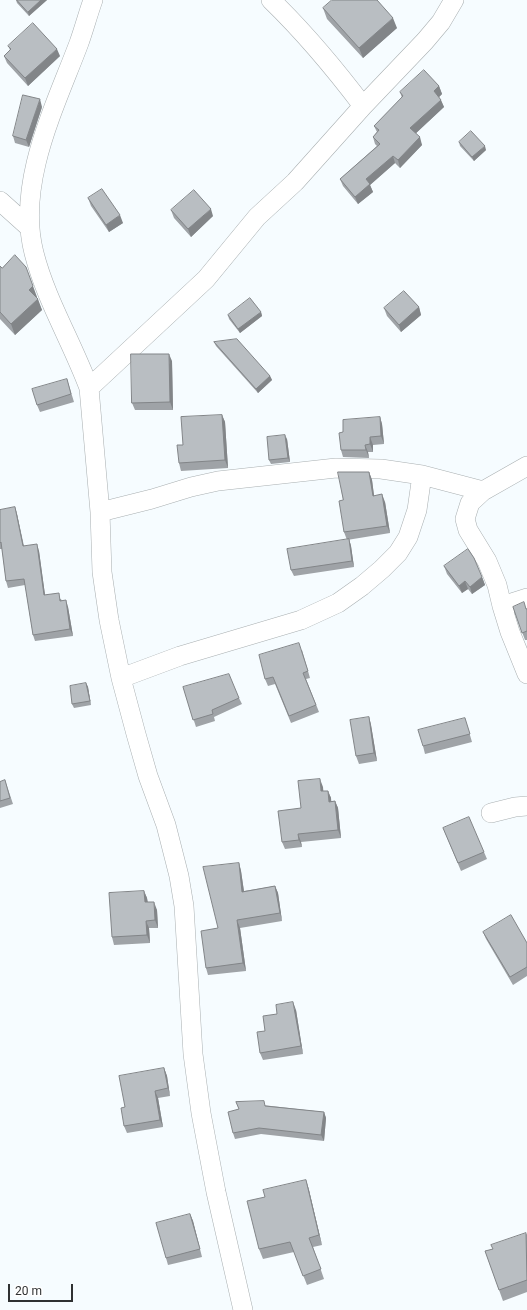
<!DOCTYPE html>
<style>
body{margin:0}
#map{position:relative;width:527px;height:1310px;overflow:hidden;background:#f6fcff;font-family:Roboto,sans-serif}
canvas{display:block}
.scale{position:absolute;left:8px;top:1284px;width:65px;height:18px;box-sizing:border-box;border:2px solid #2f3132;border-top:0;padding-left:5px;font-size:12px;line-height:14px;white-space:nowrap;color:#2f3132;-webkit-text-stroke:3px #fff;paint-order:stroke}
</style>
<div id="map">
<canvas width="527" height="1310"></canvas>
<div class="scale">20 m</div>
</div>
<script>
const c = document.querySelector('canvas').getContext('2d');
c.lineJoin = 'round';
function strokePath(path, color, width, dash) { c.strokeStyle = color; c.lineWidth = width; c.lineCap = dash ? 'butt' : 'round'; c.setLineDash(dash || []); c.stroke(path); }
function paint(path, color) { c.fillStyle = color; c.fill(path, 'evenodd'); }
const minor = new Path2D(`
 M 93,0 C 88,14 84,29 79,43 C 55,107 16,183 34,253 C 46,300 72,342 89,388 L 100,512 L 102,572 L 109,620 L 121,678 L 136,734 L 148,776 L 166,825 L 179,876 L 184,906 L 193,1054 L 201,1113 L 216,1192 L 243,1310
 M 271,0 C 305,33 335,69 363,106
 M 0,201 L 30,228
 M 89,388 L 206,279 L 257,217 L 295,182 L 363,106 L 425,41 L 441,22 L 454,0
 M 527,466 L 483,491 L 470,503 L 465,519 L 468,530 L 487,561 L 497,585 L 502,606 L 510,632 L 527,674
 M 100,512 L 152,499 L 191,487 L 218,481 L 336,468 L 381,469 L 422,475 L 483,491
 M 502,606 L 527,598
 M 121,678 L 180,656 L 301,620 L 338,603 L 362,586 L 382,569 L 398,553 L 408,537 L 417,510 L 422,475
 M 491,813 L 515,807 L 527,806`);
const wall = new Path2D(`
 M 16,0 L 47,0 L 29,16 L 17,3 Z
 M 323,8 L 397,28 L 363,58 L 327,19 Z
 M 8,46 L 60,56 L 28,86 L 7,63 L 4,56 L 10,50 Z
 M 439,86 L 442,94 L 439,97 L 444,107 L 416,133 L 422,145 L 400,168 L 395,163 L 370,185 L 373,192 L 358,204 L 343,186 L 340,179 L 377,146 L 375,144 L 373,137 L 377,132 L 374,126 L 402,98 L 400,92 Z
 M 42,107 L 29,147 L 15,143 L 13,136 Z
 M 459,142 L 486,150 L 474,161 L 460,146 Z
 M 88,198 L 123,223 L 109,232 L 91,206 Z
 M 171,210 L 213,216 L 191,237 L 174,218 Z
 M 0,266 L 37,297 L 36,297 L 42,310 L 15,335 L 0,319 Z
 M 419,307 L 421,315 L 401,332 L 387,316 L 384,308 Z
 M 261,312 L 262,316 L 240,333 L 229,319 L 228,315 Z
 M 214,342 L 270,376 L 272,380 L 258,393 L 216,346 Z
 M 172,361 L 173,410 L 135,410 L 132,403 Z
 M 67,379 L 74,402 L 40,412 L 37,405 Z
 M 222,415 L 225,422 L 228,468 L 181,471 L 179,463 L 183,445 Z
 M 380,417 L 382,424 L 384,444 L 373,445 L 373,452 L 368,452 L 369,458 L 343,457 L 341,450 L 343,432 Z
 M 287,439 L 290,462 L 271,464 L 269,460 Z
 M 369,472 L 372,480 L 374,496 L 385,502 L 390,533 L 347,540 L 344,532 L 343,500 Z
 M 15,507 L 17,514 L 24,546 L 39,551 L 45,595 L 61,599 L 62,601 L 68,607 L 73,636 L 35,641 L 33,635 L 25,585 L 8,588 L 6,581 L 2,549 L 0,549 L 0,510 Z
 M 349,539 L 351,546 L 354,567 L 294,576 L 291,570 Z
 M 444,566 L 482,577 L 485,585 L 472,594 L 468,589 L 462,593 L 447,574 Z
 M 513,607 L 527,609 L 527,640 L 525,640 Z
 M 302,650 L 310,678 L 306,679 L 319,712 L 291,723 L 275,684 L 268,686 L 265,679 Z
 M 86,683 L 88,687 L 91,705 L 74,708 L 72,704 Z
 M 183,687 L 239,698 L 242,704 L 214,717 L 215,721 L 196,727 Z
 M 369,717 L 371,725 L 377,761 L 359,764 L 356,756 Z
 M 465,718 L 472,742 L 425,754 L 423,746 Z
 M 5,780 L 13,804 L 0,808 L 0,782 Z
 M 323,787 L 323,791 L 328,791 L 331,798 L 331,801 L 335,801 L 338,808 L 341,838 L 301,842 L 302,847 L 285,849 L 282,842 L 301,808 Z
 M 443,828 L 484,852 L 487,859 L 461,871 Z
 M 239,863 L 241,871 L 244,891 L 275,886 L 278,893 L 282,921 L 240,928 L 246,971 L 208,975 L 206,968 Z
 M 144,891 L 147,898 L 148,902 L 157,910 L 158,928 L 149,928 L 150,943 L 114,945 L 112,937 Z
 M 483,932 L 527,943 L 527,976 L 513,985 L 486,939 Z
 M 296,1010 L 303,1054 L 263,1060 L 260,1053 L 265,1031 L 277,1014 Z
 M 164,1068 L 167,1076 L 170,1096 L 158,1098 L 163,1127 L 127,1133 L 124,1126 L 125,1107 Z
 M 236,1102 L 324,1112 L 326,1118 L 324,1141 L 261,1134 L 235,1139 L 233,1133 L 239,1109 Z
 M 306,1180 L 309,1190 L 322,1245 L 313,1247 L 324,1279 L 307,1285 L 294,1252 L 263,1259 L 259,1249 L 265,1197 Z
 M 190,1214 L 193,1221 L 202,1257 L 168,1265 L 166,1258 Z
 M 527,1234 L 527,1292 L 503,1301 L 485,1251 L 493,1249 Z`);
const shadedWall = new Path2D(`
 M 41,0 L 47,0 L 29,16 L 28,12 Z
 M 393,18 L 397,28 L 363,58 L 359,48 Z
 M 57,49 L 60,56 L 28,86 L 25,78 Z
 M 439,86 L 442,94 L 437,99 L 434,91 Z
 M 40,99 L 42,107 L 29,147 L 26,140 Z
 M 441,100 L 444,107 L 413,136 L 410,128 Z
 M 420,137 L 422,145 L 400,168 L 398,160 Z
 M 485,146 L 486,150 L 474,161 L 472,157 Z
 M 393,156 L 395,163 L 370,185 L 373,192 L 358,204 L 355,197 L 366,179 Z
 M 211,209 L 213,216 L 191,237 L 188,229 Z
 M 120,215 L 123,223 L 109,232 L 106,225 Z
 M 33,286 L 37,297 L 33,300 L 29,290 Z
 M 38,299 L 42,310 L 15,335 L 11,324 Z
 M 419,307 L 421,315 L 401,332 L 399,325 Z
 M 261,312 L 262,316 L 240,333 L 238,329 Z
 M 169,354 L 172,361 L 173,410 L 170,402 Z
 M 270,376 L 272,380 L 258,393 L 256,389 Z
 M 222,415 L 225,422 L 228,468 L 225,460 Z
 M 380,417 L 382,424 L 384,444 L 381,436 Z
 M 285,435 L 287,439 L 290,462 L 288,458 Z
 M 370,437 L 373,445 L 373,452 L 370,444 Z
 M 365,445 L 368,452 L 369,458 L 366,450 Z
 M 369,472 L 372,480 L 375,503 L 373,496 Z
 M 382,494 L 385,502 L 390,533 L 387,526 Z
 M 15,507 L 17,514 L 25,553 L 23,546 Z
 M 349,539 L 351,546 L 354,567 L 352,561 Z
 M 37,544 L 39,551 L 46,602 L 44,595 Z
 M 482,577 L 485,585 L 472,594 L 470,587 Z
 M 465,581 L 468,589 L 462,593 L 459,586 Z
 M 66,600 L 68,607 L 73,636 L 70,629 Z
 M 86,683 L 88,687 L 91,705 L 90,701 Z
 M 369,717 L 371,725 L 377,761 L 374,753 Z
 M 320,779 L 323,787 L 324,799 L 321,791 Z
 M 328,791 L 331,798 L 332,809 L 329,802 Z
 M 335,801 L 338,808 L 341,838 L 338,830 Z
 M 298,834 L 301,842 L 302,847 L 299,840 Z
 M 239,863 L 241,871 L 245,899 L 242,892 Z
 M 275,886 L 278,893 L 282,921 L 280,913 Z
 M 144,891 L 147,898 L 148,910 L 145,902 Z
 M 154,902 L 157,910 L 158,928 L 155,920 Z
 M 237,920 L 240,928 L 246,971 L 243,963 Z
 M 146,921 L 149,928 L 150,943 L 147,935 Z
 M 293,1002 L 296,1010 L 303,1054 L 301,1046 Z
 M 164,1068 L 167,1076 L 170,1096 L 168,1088 Z
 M 155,1091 L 158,1098 L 163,1127 L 160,1120 Z
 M 324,1112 L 326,1118 L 324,1141 L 321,1135 Z
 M 306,1180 L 309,1190 L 322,1245 L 319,1235 Z
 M 190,1214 L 193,1221 L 202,1257 L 200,1249 Z`);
const building = new Path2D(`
 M 17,0 L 41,0 L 28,12 Z
 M 332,0 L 377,0 L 393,18 L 359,48 L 323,8 Z
 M 33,23 L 57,49 L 25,78 L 4,56 L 11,49 L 8,46 Z
 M 424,70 L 439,86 L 434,91 L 441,100 L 410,128 L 420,137 L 398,160 L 393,156 L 366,179 L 370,184 L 355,197 L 340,179 L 380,144 L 373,137 L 379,130 L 374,126 L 403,96 L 400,92 Z
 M 23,95 L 40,99 L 26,140 L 13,136 Z
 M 471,131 L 485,146 L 472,157 L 459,142 Z
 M 102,189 L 120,215 L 106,225 L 88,198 Z
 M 194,190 L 211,209 L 188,229 L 171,210 Z
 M 15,255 L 26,267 L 33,286 L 29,290 L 38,299 L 11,324 L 0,312 L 0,266 L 2,268 Z
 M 404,291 L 419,307 L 399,325 L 384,308 Z
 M 250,298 L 261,312 L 238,329 L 228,315 Z
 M 237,339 L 270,376 L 256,389 L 214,342 Z
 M 131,354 L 169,354 L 170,402 L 132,403 Z
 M 67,379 L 71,394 L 37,405 L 32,389 Z
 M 222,415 L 225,460 L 179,463 L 177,445 L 183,445 L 181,417 Z
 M 380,417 L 381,436 L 370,437 L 370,444 L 365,445 L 366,450 L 341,450 L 339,433 L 343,432 L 343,420 Z
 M 285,435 L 288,458 L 269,460 L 267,437 Z
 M 338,472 L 369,472 L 373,496 L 382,494 L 387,526 L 344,532 L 339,501 L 343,500 Z
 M 15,507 L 23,546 L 37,544 L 44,595 L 59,593 L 60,601 L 66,600 L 70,629 L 33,635 L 24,579 L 6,581 L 1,542 L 0,543 L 0,510 Z
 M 349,539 L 352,561 L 291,570 L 287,549 Z
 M 468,549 L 474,558 L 482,577 L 470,587 L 465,581 L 459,586 L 444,566 Z
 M 524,602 L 526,609 L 527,609 L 527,631 L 522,633 L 513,607 Z
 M 299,643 L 308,671 L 303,673 L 316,705 L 289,716 L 273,677 L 265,679 L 259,655 Z
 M 229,674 L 239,698 L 212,710 L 213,714 L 193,720 L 183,687 Z
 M 86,683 L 90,701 L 72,704 L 70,686 Z
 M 369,717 L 374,753 L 356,756 L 350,720 Z
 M 465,718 L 470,734 L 423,746 L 418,730 Z
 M 320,779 L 321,791 L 328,791 L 329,802 L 335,801 L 338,830 L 298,834 L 299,840 L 282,842 L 278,811 L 301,808 L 298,781 Z
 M 5,780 L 10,798 L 0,801 L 0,782 Z
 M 469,817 L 484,852 L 458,863 L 443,828 Z
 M 239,863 L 242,892 L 275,886 L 280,913 L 237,920 L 243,963 L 206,968 L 201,931 L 218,928 L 203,867 Z
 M 144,891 L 145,902 L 154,902 L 155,920 L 146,921 L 147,935 L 112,937 L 109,893 Z
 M 511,915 L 527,943 L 527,967 L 510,977 L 483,932 Z
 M 293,1002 L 301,1046 L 260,1053 L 257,1032 L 265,1031 L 263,1016 L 277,1014 L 276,1005 Z
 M 164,1068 L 168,1088 L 155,1091 L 160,1120 L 124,1126 L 121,1108 L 125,1107 L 119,1076 Z
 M 264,1101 L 265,1106 L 324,1112 L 321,1135 L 259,1128 L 233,1133 L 228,1112 L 239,1109 L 236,1102 Z
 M 306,1180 L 319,1235 L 309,1238 L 321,1269 L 303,1276 L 290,1242 L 259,1249 L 247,1201 L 265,1197 L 263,1190 Z
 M 190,1214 L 200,1249 L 166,1258 L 156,1223 Z
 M 526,1233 L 527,1280 L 499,1290 L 485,1251 L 493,1249 L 491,1245 Z`);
strokePath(minor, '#a9afb1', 20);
strokePath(minor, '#fff', 19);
paint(wall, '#9fa3a7');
paint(shadedWall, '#828588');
paint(building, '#b9bec2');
strokePath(building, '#828588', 1);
</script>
